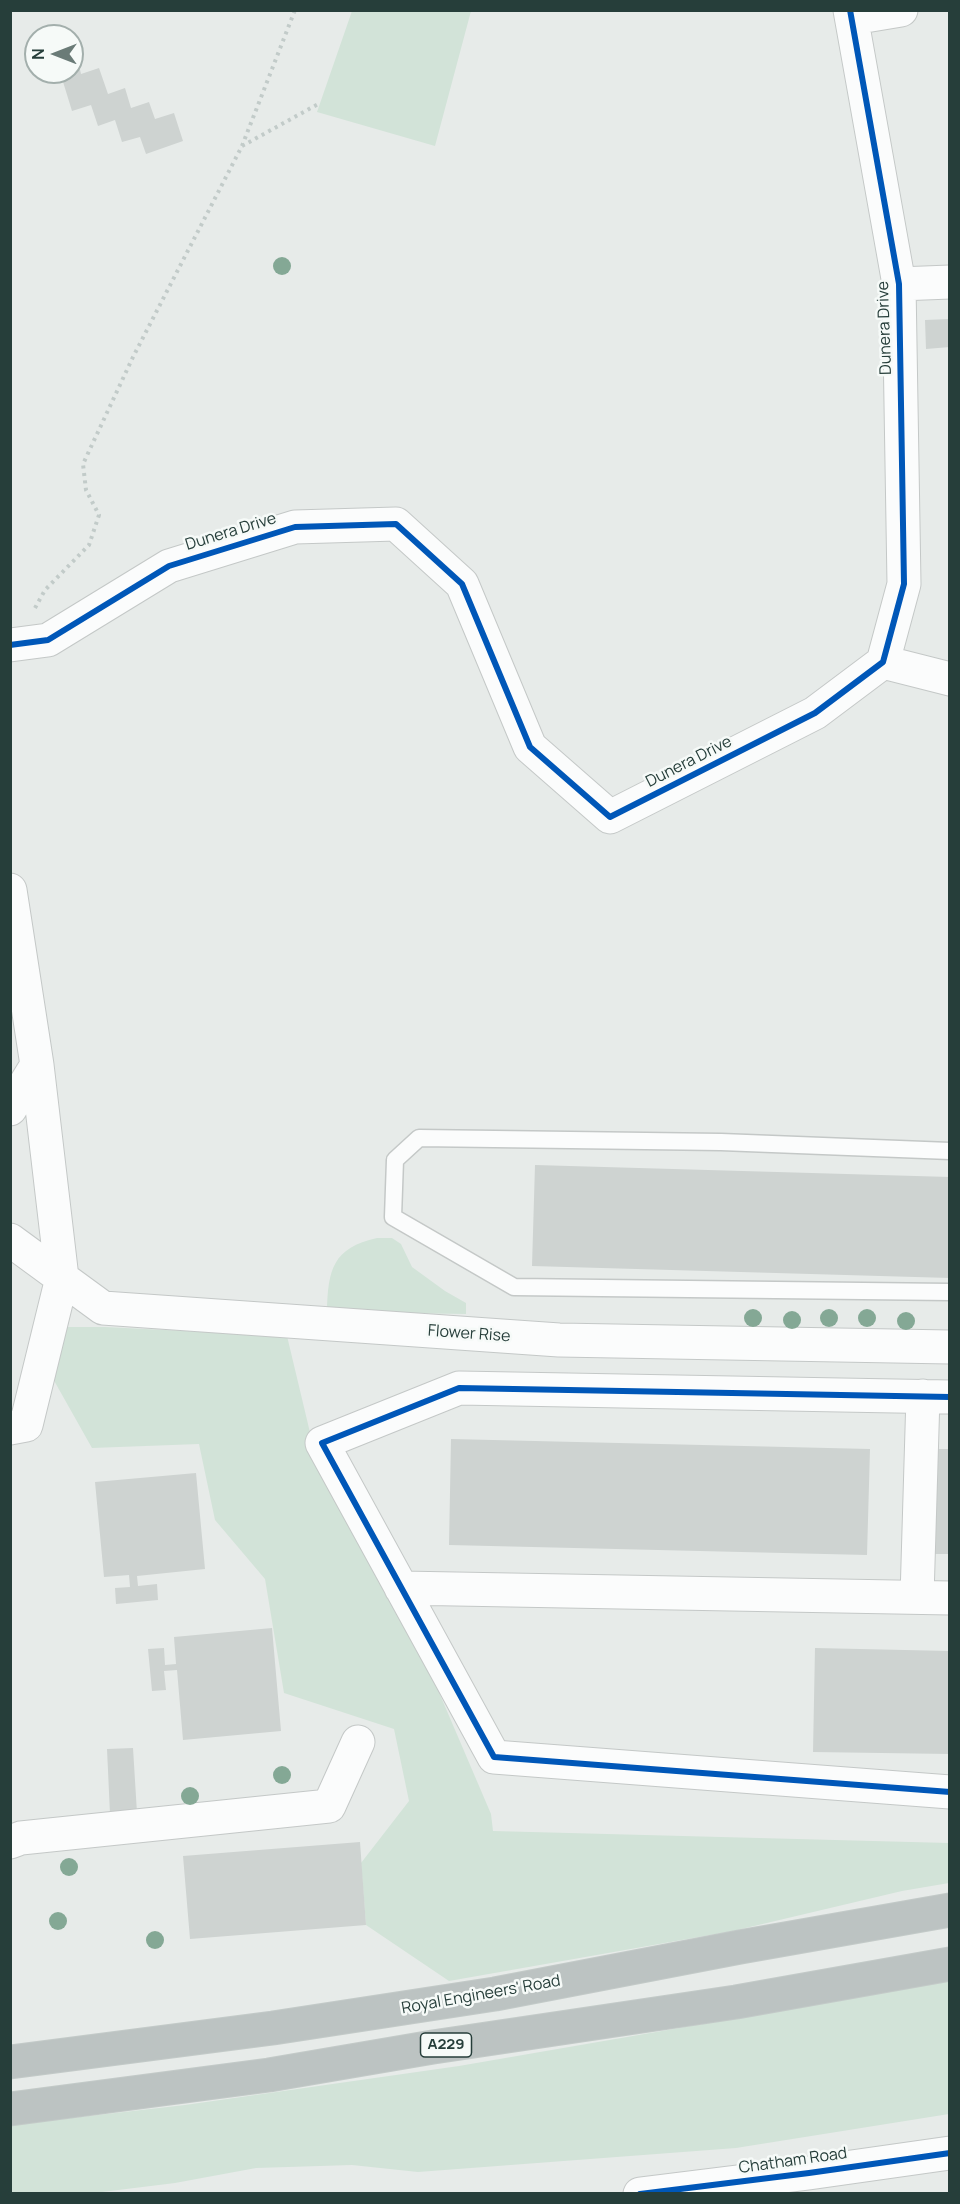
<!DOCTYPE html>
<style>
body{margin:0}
#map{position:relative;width:960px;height:2204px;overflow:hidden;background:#e7ebe9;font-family:Manrope,sans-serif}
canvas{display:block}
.frame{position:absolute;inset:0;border:12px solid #263e3a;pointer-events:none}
.north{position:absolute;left:24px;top:24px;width:60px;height:60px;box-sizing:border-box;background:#f6faf8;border:2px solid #a3afac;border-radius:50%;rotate:270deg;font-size:16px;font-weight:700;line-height:24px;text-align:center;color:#263e3a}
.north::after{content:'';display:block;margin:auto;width:21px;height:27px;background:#6a7b77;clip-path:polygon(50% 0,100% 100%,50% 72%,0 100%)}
</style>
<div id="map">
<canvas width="960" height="2204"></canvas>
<div class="frame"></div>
<div class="north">N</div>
</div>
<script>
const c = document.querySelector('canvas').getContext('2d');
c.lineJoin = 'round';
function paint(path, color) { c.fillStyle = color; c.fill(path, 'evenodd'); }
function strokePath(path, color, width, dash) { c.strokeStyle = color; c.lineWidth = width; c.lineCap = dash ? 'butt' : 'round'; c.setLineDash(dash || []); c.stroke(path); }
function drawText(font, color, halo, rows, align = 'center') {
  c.font = font + ' Manrope,sans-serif'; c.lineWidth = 5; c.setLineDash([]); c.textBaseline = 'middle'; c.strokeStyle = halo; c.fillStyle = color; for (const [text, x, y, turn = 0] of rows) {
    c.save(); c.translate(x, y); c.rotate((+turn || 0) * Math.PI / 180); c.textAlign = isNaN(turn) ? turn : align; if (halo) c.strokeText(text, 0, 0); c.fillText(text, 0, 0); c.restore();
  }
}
const green = new Path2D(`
 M 352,11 L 471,11 L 435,146 L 317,112 Z
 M 377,1238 L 392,1238 L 401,1244 L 412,1267 L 445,1291 L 466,1303 L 466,1314 L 327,1312 C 328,1269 333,1248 377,1238 Z
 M 67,1327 L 105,1327 L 287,1336 L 318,1466 L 423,1655 L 491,1814 L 493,1831 L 949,1843 L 949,1883 L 902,1891 L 733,1931 L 449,1981 L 366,1925 L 361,1863 L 409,1801 L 394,1729 L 284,1693 L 265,1579 L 215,1520 L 199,1444 L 92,1448 L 52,1377 Z
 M 949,1979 L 949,2114 L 736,2148 L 418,2172 L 352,2165 L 256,2168 L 175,2183 L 94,2193 L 11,2194 L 10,2125 L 185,2105 L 459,2066 L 876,1994 Z`);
const building = new Path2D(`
 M 79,65 L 81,74 L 99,68 L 108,94 L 125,88 L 131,108 L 149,102 L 155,119 L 174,113 L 183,141 L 146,154 L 140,137 L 122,142 L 115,120 L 98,126 L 91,105 L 72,111 L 60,72 L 72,72 L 72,67 Z
 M 950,319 L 950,347 L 926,349 L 925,320 Z
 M 535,1165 L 950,1177 L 950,1278 L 532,1266 Z
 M 451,1439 L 870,1449 L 867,1555 L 449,1545 Z
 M 935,1449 L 950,1449 L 950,1554 L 933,1554 Z
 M 196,1473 L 205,1569 L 137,1576 L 138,1586 L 157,1584 L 158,1600 L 116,1604 L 115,1588 L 130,1587 L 129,1575 L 104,1577 L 95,1482 Z
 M 272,1628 L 281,1731 L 183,1740 L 177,1670 L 164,1671 L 166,1690 L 152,1691 L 148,1649 L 164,1648 L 165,1665 L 176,1664 L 174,1637 Z
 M 815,1648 L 950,1651 L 950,1754 L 813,1752 Z
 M 133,1748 L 137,1813 L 110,1814 L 107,1749 Z
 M 360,1842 L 366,1925 L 190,1939 L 183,1856 Z`);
const path = new Path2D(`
 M 242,146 L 320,103
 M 35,608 L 45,590 L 89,545 L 99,515 L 86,490 L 83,464 L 133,357 L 242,146 L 295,10`);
const lane = new Path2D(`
 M 950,1151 L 721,1142 L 419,1138 L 395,1160 L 393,1217 L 514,1287 L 950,1292`);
const street = new Path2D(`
 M 853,18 L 901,10
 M 899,284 L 950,282
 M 10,645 L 48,640 L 169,566 L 295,527 L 396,524 L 462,584 L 530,747 L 610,817 L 815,713 L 883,662 L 904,584 L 899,284 L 850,10
 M 883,662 L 950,679
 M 10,890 L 37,1065 L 10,1109
 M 10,1240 L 103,1308 L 559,1340 L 950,1347
 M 950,1397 L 459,1388 L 322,1443 L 494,1757 L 950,1792
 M 10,1428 L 26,1425 L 62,1278 L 37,1065
 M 401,1588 L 950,1598
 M 917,1597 L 923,1396
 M 10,1842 L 21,1838 L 329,1806 L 358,1742
 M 640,2194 L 809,2173 L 950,2153`);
const highway = new Path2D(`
 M 10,2062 L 273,2028 L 495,1994 L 740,1947 L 950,1910
 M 10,2109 L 269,2075 L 433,2047 L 736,2002 L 950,1964`);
const cycleway = new Path2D(`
 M 10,645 L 48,640 L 169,566 L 295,527 L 396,524 L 462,584 L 530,747 L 610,817 L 815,713 L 883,662 L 904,584 L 899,284 L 850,10
 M 950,1397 L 459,1388 L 322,1443 L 494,1757 L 950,1792
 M 640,2194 L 809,2173 L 950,2153`);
const trees = [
 [282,266],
 [753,1318],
 [829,1318],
 [867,1318],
 [792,1320],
 [906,1321],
 [282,1775],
 [190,1796],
 [69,1867],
 [58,1921],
 [155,1940]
];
const shields = [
 [446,2045,51]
];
const shieldNames = [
 ["A229",446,2045]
];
const streetNames = [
 ["Dunera Drive",885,328,-92],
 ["Dunera Drive",231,532,-17],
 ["Dunera Drive",689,762,-27],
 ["Flower Rise",469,1334,4],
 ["Royal Engineers' Road",481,1995,-10],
 ["Chatham Road",793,2161,-8]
];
paint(green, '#d2e3d8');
paint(building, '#ced3d1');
strokePath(lane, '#c4c8c7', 19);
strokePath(street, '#c4c8c7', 35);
strokePath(highway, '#c3cac8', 35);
strokePath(path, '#c2cbc9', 4, [3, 4.5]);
strokePath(lane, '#fbfcfc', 16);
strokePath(street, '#fbfcfc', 33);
strokePath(highway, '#bcc3c2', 33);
strokePath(cycleway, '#0057b8', 6);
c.fillStyle = '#84a895';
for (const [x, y] of trees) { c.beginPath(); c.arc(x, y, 9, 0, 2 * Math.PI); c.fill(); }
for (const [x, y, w] of shields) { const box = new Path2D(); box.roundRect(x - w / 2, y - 12, w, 24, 4.5); c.fillStyle = '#f6faf8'; c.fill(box); strokePath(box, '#263e3a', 1.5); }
drawText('bold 15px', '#263e3a', null, shieldNames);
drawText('16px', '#263e3a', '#f6faf8', streetNames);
</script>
